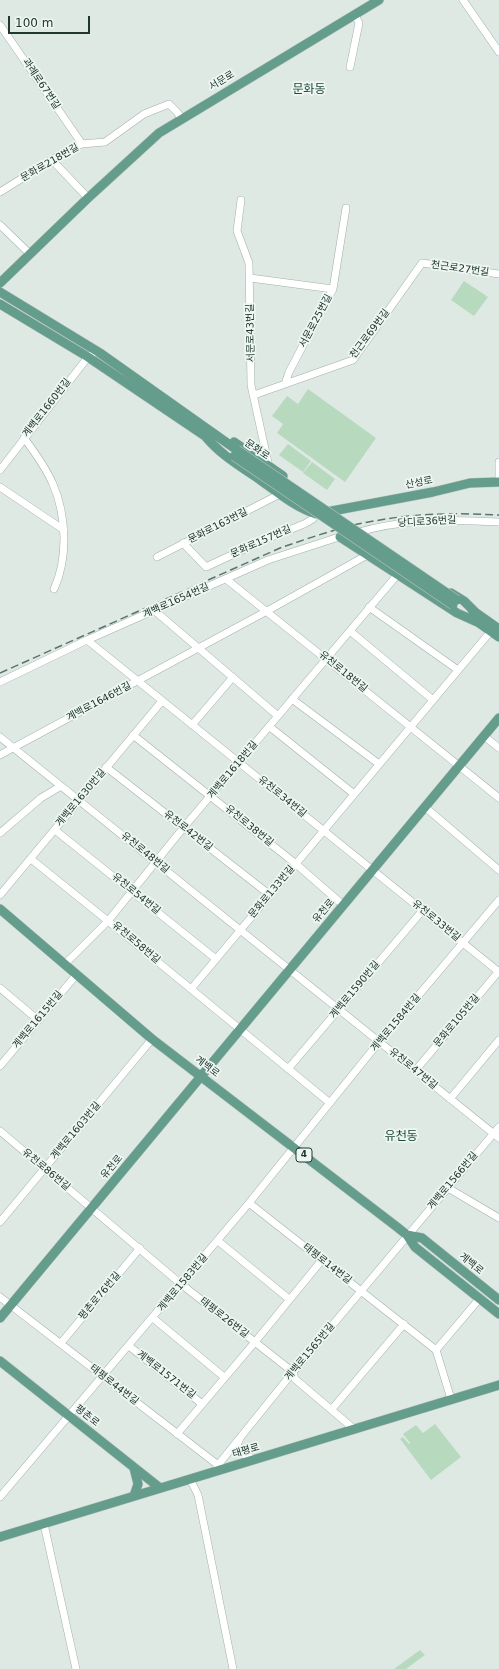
<!DOCTYPE html>
<meta charset="utf-8">
<style>
body{margin:0}
#map{position:relative;width:499px;height:1669px;overflow:hidden;background:#dee9e4;font-family:"DejaVu Sans",sans-serif}
canvas{display:block}
.scale{position:absolute;left:8px;top:16px;width:82px;height:18px;box-sizing:border-box;border:2px solid #203730;border-top:0;padding-left:5px;font-size:12px;line-height:14px;white-space:nowrap;color:#203730;-webkit-text-stroke:3px #eef6f2;paint-order:stroke}
</style>
<div id="map">
<canvas width="499" height="1669"></canvas>
<div class="scale">100 m</div>
</div>
<script>
const c = document.querySelector('canvas').getContext('2d');
c.lineJoin = 'round';
function paint(path, color) { c.fillStyle = color; c.fill(path, 'evenodd'); }
function strokePath(path, color, width, dash) { c.strokeStyle = color; c.lineWidth = width; c.lineCap = dash ? 'butt' : 'round'; c.setLineDash(dash || []); c.stroke(path); }
function drawText(font, color, halo, rows, align = 'center') {
  c.font = font + ' "DejaVu Sans","Noto Sans KR",sans-serif'; c.lineWidth = 3.5; c.setLineDash([]); c.textBaseline = 'middle'; c.strokeStyle = halo; c.fillStyle = color; for (const [text, x, y, turn = 0] of rows) {
    c.save(); c.translate(x, y); c.rotate((+turn || 0) * Math.PI / 180); c.textAlign = isNaN(turn) ? turn : align; if (halo) c.strokeText(text, 0, 0); c.fillText(text, 0, 0); c.restore();
  }
}
const green = new Path2D(`
 M 464,281 L 488,297 L 474,316 L 451,300 Z
 M 308,389 L 376,438 L 345,482 L 277,433 L 283,424 L 272,416 L 287,396 L 298,404 Z
 M 288,444 L 311,461 L 303,472 L 279,455 Z
 M 312,462 L 335,479 L 327,490 L 303,473 Z
 M 435,1424 L 461,1457 L 431,1480 L 400,1439 L 403,1437 L 409,1444 L 410,1443 L 403,1434 L 416,1425 L 423,1433 Z
 M 420,1650 L 425,1655 L 406,1669 L 394,1669 Z`);
const minor = new Path2D(`
 M 463,0 L 499,52
 M 0,25 L 82,144
 M 350,67 L 359,23 L 355,15
 M 52,160 L 88,198
 M 0,192 L 69,149 L 82,144 L 105,142 L 144,114 L 169,104 L 177,112 L 181,118
 M 241,200 L 237,231 L 249,263 L 251,385 L 269,467
 M 0,225 L 29,253
 M 250,278 L 333,289
 M 285,384 L 289,372 L 333,289 L 346,208
 M 254,395 L 353,360 L 422,263 L 499,274
 M 24,438 C 49,471 63,495 64,538 C 64,556 62,572 54,589
 M 0,470 L 88,357 L 92,355
 M 499,482 L 499,462
 M 0,487 L 64,530
 M 355,533 C 402,519 450,519 499,522
 M 183,543 L 206,567 L 264,540 L 304,524 L 313,519 L 317,511
 M 157,557 L 280,494
 M 226,579 L 499,798
 M 369,607 L 458,670
 M 155,611 L 278,716
 M 350,631 L 433,700
 M 87,640 L 499,972
 M 0,682 L 87,640 L 268,560 L 345,535
 M 292,699 L 379,764
 M 192,725 L 233,677
 M 270,727 L 354,794
 M 133,735 L 296,864 L 343,905
 M 484,736 L 499,748
 M 0,737 L 499,1138
 M 0,755 L 267,611 L 369,554
 M 106,767 L 270,895
 M 425,807 L 499,870
 M 55,830 L 216,959
 M 0,833 L 41,798 L 61,786
 M 31,859 L 108,921 L 330,1103
 M 0,895 L 162,701
 M 65,964 L 108,921 L 184,827 L 398,574
 M 0,988 L 38,1020
 M 191,989 L 491,631
 M 0,1066 L 77,974
 M 288,1069 L 423,910
 M 415,1071 L 499,971
 M 450,1099 L 499,1040
 M 0,1131 L 181,1284 L 293,1372 L 295,1379 L 354,1429
 M 448,1188 L 499,1218
 M 249,1203 L 436,1350 L 451,1399
 M 0,1222 L 152,1039
 M 218,1241 L 289,1299
 M 0,1297 L 218,1465
 M 153,1318 L 224,1377
 M 61,1343 L 140,1248
 M 129,1346 L 202,1404
 M 436,1350 L 480,1298
 M 332,1409 L 404,1324
 M 177,1434 L 255,1342 L 322,1260
 M 240,1438 L 237,1445 L 246,1456 L 256,1459
 M 215,1472 L 218,1465 L 293,1372 L 499,1127
 M 190,1479 L 198,1495 L 233,1669
 M 0,1497 L 249,1203 L 379,1042 L 499,900
 M 44,1524 L 76,1669`);
const major = new Path2D(`
 M 0,283 L 88,198 L 159,133 L 379,0
 M 0,292 L 100,353 L 237,450
 M 0,304 L 88,357 L 211,440
 M 206,437 C 221,455 240,466 259,479 C 277,492 295,507 316,514 L 433,492 L 470,483 L 499,482
 M 234,442 L 283,476
 M 340,537 L 457,613 L 477,622
 M 451,593 L 464,601 L 476,613
 M 472,610 L 499,629
 M 472,618 L 499,637
 M 0,909 L 152,1039 L 397,1227 L 407,1235 L 415,1247 L 499,1314
 M 407,1235 L 422,1238 L 499,1300
 M 0,1318 L 499,718
 M 0,1361 L 160,1488
 M 134,1468 L 138,1484 L 134,1496
 M 0,1537 L 499,1385`);
const rail = new Path2D(`
 M 0,673 L 280,548 C 312,537 346,525 380,520 C 419,513 460,513 499,515`);
const majorBridge = new Path2D(`
 M 237,450 L 457,600
 M 234,456 L 453,605`);
const shields = [
 [304,1155,16]
];
const shieldNames = [
 ["4",304,1155]
];
const streetNames = [
 ["서문로",222,81,-31],
 ["과례로67번길",41,84,56],
 ["문화로218번길",50,163,-30],
 ["천근로27번길",460,269,8],
 ["서문로25번길",316,321,-62],
 ["서문로43번길",251,333,-91],
 ["천근로69번길",370,334,-53],
 ["계백로1660번길",47,408,-52],
 ["문화로",257,450,34],
 ["산성로",419,483,-11],
 ["당디로36번길",427,522,-3],
 ["문화로163번길",218,526,-27],
 ["문화로157번길",261,542,-24],
 ["계백로1654번길",176,601,-24],
 ["유천로18번길",343,672,39],
 ["계백로1646번길",99,702,-28],
 ["계백로1618번길",233,770,-50],
 ["유천로34번길",282,797,39],
 ["계백로1630번길",81,798,-50],
 ["유천로38번길",249,826,39],
 ["유천로42번길",188,831,38],
 ["유천로48번길",145,853,39],
 ["문화로133번길",272,892,-50],
 ["유천로54번길",136,894,39],
 ["유천로",324,911,-50],
 ["유천로33번길",436,921,39],
 ["유천로58번길",136,943,40],
 ["계백로1590번길",355,990,-50],
 ["계백로1615번길",38,1020,-50],
 ["문화로105번길",457,1021,-50],
 ["계백로1584번길",396,1023,-50],
 ["계백로",207,1067,37],
 ["유천로47번길",413,1069,39],
 ["계백로1603번길",76,1131,-50],
 ["유천로",112,1167,-50],
 ["유천로86번길",46,1170,40],
 ["계백로1566번길",453,1181,-50],
 ["태평로14번길",327,1264,38],
 ["계백로",471,1264,39],
 ["계백로1583번길",183,1283,-50],
 ["평촌로76번길",100,1296,-50],
 ["태평로26번길",224,1318,38],
 ["계백로1565번길",310,1352,-50],
 ["계백로1571번길",166,1375,38],
 ["태평로44번길",114,1385,38],
 ["평촌로",87,1416,38],
 ["태평로",246,1451,-17]
];
const quarterNames = [
 ["문화동",309,90],
 ["유천동",401,1137]
];
paint(green, '#b7dabf');
strokePath(minor, '#a1b0aa', 8);
strokePath(major, '#bcc3c1', 10);
strokePath(minor, '#fff', 7);
strokePath(major, '#649d8c', 9);
strokePath(rail, '#5a746c', 1.5, [8, 4]);
strokePath(majorBridge, '#bcc3c1', 10, []);
strokePath(majorBridge, '#649d8c', 9);
for (const [x, y, w] of shields) { const box = new Path2D(); box.roundRect(x - w / 2, y - 7, w, 14, 3); c.fillStyle = '#eef6f2'; c.fill(box); strokePath(box, '#203730', 1); }
drawText('bold 9px', '#203730', null, shieldNames);
drawText('10px', '#203730', '#eef6f2', streetNames);
drawText('12px', '#1d483c', '#eef6f2', quarterNames);
</script>
